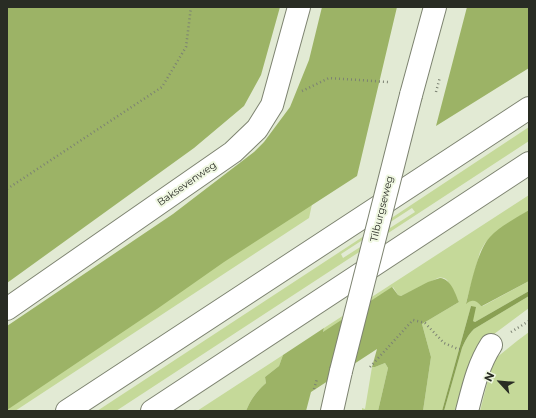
<!DOCTYPE html>
<style>
body{margin:0}
#map{position:relative;width:536px;height:418px;overflow:hidden;background:#e2ead4;font-family:Montserrat,sans-serif}
canvas{display:block}
.frame{position:absolute;inset:0;border:8px solid #292c24;pointer-events:none}
.north{position:absolute;left:480px;top:362px;width:40px;height:40px;-webkit-text-stroke:3px #eff7e1;paint-order:stroke;rotate:296deg;font-size:11px;font-weight:700;line-height:16px;text-align:center;color:#292c24}
.north::after{content:'';display:block;margin:auto;width:14px;height:18px;background:#292c24;clip-path:polygon(50% 0,100% 100%,50% 72%,0 100%)}
</style>
<div id="map">
<canvas width="536" height="418"></canvas>
<div class="frame"></div>
<div class="north">N</div>
</div>
<script>
const c = document.querySelector('canvas').getContext('2d');
c.lineJoin = 'round';
function paint(path, color) { c.fillStyle = color; c.fill(path, 'evenodd'); }
function strokePath(path, color, width, dash) { c.strokeStyle = color; c.lineWidth = width; c.lineCap = dash ? 'butt' : 'round'; c.setLineDash(dash || []); c.stroke(path); }
function drawText(font, color, halo, rows, align = 'center') {
  c.font = font + ' Montserrat,sans-serif'; c.lineWidth = 4; c.setLineDash([]); c.textBaseline = 'middle'; c.strokeStyle = halo; c.fillStyle = color; for (const [text, x, y, turn = 0] of rows) {
    c.save(); c.translate(x, y); c.rotate((+turn || 0) * Math.PI / 180); c.textAlign = isNaN(turn) ? turn : align; if (halo) c.strokeText(text, 0, 0); c.fillText(text, 0, 0); c.restore();
  }
}
const green = new Path2D(`
 M 529,127 L 529,141 L 116,411 L 97,411 L 393,217 ZM 412,208 L 415,212 L 343,258 L 341,254 Z
 M 314,195 L 309,218 L 15,411 L 7,411 L 7,393 Z
 M 529,195 L 529,210 L 497,231 L 485,243 L 480,252 L 466,303 C 473,299 476,299 481,306 L 483,306 L 529,281 L 529,291 L 475,322 L 473,321 L 471,306 L 442,411 L 423,411 L 431,357 L 422,324 L 459,302 L 447,280 C 443,277 440,277 436,279 L 401,296 L 398,295 L 393,287 L 323,333 L 324,328 Z
 M 529,296 L 529,308 L 490,337 L 459,411 L 444,411 L 462,348 C 465,341 468,335 474,329 Z
 M 529,332 L 529,411 L 480,411 L 489,376 L 496,358 L 517,341 Z
 M 283,355 L 279,366 L 265,377 L 266,383 C 256,392 251,399 246,411 L 197,411 Z
 M 385,363 L 388,368 L 378,411 L 362,411 L 362,408 L 365,409 L 372,367 L 375,367 Z`);
const forest = new Path2D(`
 M 7,7 L 280,7 L 261,75 L 244,106 L 194,148 L 7,283 Z
 M 322,7 L 397,7 L 357,176 L 224,262 L 157,309 L 7,410 L 7,326 L 173,214 L 254,152 L 264,142 L 290,107 L 309,60 Z
 M 467,7 L 529,7 L 529,68 L 436,126 Z
 M 529,210 L 529,281 L 482,306 L 481,306 C 476,300 472,299 466,304 C 471,285 477,251 490,237 C 500,226 516,218 529,210 Z
 M 440,278 C 451,279 455,293 459,302 L 422,324 L 431,357 L 423,411 L 378,411 L 388,368 L 385,363 L 375,367 L 372,367 L 377,349 L 311,392 L 306,411 L 246,411 C 251,399 256,392 266,383 L 265,377 L 279,366 L 283,355 L 324,328 L 323,332 L 392,287 L 398,295 L 401,296 L 428,282 Z`);
const water = new Path2D(`
 M 529,291 L 529,296 L 474,329 C 468,335 465,341 462,348 L 444,411 L 442,411 L 471,306 L 476,307 L 473,321 L 475,322 Z`);
const path = new Path2D(`
 M 302,91 L 329,78 L 388,82
 M 7,189 L 162,87 L 186,47 L 191,7
 M 511,332 L 529,321
 M 370,367 L 413,320 L 425,323 L 444,343 L 458,349 L 460,349`);
const minor = new Path2D(`
 M 411,95 L 435,7
 M 7,309 L 233,152 L 257,129 L 272,105 L 299,7
 M 332,411 L 341,371
 M 467,411 C 473,388 478,365 491,345`);
const highway = new Path2D(`
 M 67,411 L 529,108
 M 152,411 L 529,163`);
const pathBridge = new Path2D(`
 M 436,92 L 440,77
 M 314,389 L 317,379`);
const minorBridge = new Path2D(`
 M 341,371 L 411,95`);
const streetNames = [
 ["Baksevenweg",187,184,-35],
 ["Tilburgseweg",382,209,-76]
];
paint(green, '#c5d999');
paint(forest, '#9cb366');
paint(water, '#89a053');
strokePath(minor, '#7d8370', 24);
strokePath(highway, '#7d8370', 24);
strokePath(path, '#7c8273', 2.5, [1, 3]);
strokePath(minor, '#fff', 22);
strokePath(highway, '#fff', 22);
strokePath(minorBridge, '#7d8370', 24, []);
strokePath(pathBridge, '#7c8273', 2.5, [1, 3]);
strokePath(minorBridge, '#fff', 22);
drawText('10px', '#292c24', '#eff7e1', streetNames);
</script>
